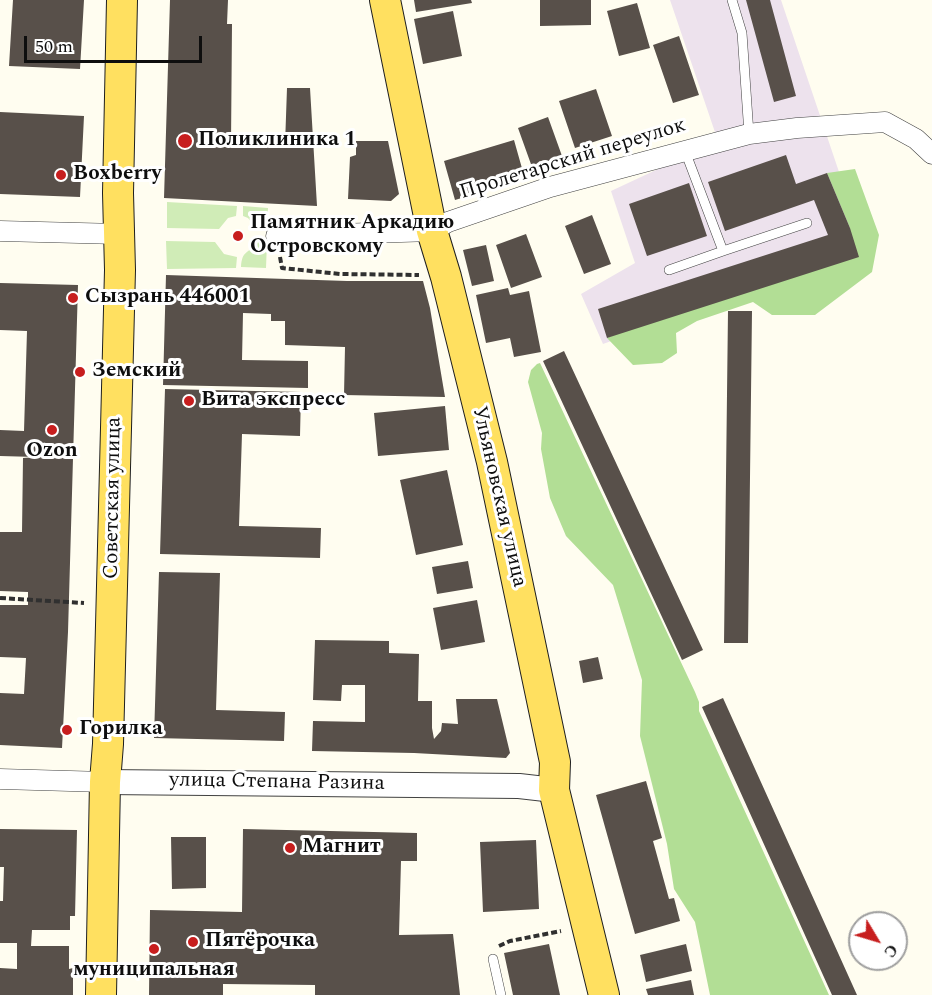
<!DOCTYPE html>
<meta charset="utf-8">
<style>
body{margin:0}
#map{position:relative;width:932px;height:995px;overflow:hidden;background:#fffdf0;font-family:Spectral,serif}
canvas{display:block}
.north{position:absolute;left:848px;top:911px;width:60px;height:60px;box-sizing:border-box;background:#fff;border:2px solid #9f9f9f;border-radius:50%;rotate:128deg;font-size:16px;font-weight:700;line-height:24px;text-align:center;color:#0e0e0e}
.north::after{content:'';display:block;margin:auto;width:21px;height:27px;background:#c71e1e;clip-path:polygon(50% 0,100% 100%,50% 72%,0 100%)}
.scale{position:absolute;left:24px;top:36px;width:178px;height:27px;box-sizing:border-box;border:3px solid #0e0e0e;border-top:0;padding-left:8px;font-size:18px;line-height:21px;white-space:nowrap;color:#0e0e0e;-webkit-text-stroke:4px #fff;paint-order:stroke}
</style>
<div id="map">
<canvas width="932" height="995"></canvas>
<div class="north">С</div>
<div class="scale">50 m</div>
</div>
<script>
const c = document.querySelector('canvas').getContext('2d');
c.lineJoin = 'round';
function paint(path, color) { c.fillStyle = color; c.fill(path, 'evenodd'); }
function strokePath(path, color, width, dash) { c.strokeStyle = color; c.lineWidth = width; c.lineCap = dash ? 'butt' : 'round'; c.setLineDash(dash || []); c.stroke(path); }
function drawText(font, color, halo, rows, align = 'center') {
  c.font = font + ' Spectral,serif'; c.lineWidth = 6; c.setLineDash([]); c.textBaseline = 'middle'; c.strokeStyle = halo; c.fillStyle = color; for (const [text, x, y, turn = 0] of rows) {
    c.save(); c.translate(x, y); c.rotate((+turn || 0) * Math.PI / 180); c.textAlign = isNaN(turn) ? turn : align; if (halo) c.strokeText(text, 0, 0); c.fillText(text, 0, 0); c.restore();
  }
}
const industrial = new Path2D(`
 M 670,0 L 781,0 L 865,249 L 603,344 L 581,294 L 635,263 L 611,191 L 718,141 Z`);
const green = new Path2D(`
 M 167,202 L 237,206 L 236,216 L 228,218 L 219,229 L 167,228 Z
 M 243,206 L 268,208 L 267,229 L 256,228 L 248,218 L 243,216 Z
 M 166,241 L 215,242 L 224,254 L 237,257 L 236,268 L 167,269 Z
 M 258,242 L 267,242 L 266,268 L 241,267 C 242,250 248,254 258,242 Z`);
const forest = new Path2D(`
 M 855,169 L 879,235 L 872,272 L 815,315 L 772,315 L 753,302 L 697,321 L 676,333 L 677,353 L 662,363 L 633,365 L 607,338 L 850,228 L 827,173 Z
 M 540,363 L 695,692 L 699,702 L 699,711 L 829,995 L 710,995 L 695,922 L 674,889 L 667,844 L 640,736 L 642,680 L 613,585 L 566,536 L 550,498 L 541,449 L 542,433 L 528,382 L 531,370 L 537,364 Z`);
const building = new Path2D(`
 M 13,0 L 84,0 L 80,69 L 9,66 Z
 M 170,0 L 228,0 L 227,24 L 232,24 L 231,144 L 285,145 L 287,88 L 310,88 L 317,206 L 164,198 Z
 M 414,0 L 471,0 L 472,3 L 416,12 Z
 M 540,0 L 591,0 L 591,25 L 540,26 Z
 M 746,0 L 770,0 L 796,96 L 774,102 Z
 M 637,3 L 650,48 L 619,56 L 607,11 Z
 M 453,11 L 462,56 L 423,64 L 414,19 Z
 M 679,36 L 699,95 L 673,103 L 653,45 Z
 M 596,89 L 612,136 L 575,148 L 559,101 Z
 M 0,112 L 84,116 L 80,197 L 0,194 Z
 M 548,117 L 562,156 L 532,167 L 518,128 Z
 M 514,140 L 525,179 L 455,200 L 444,161 Z
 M 356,141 L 388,141 L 399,194 L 391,201 L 348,199 L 350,157 L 356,155 Z
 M 786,155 L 796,184 L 827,173 L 850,228 L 859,257 L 607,338 L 598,309 L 828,235 L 814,200 L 725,231 L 708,182 Z
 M 689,183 L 707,236 L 647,256 L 629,204 Z
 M 592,215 L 611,264 L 584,274 L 565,226 Z
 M 526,234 L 542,277 L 511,288 L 496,245 Z
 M 486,245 L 494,281 L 472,286 L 463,250 Z
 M 166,275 L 347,281 L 423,281 L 430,308 L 445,397 L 344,395 L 345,347 L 285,345 L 285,321 L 271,321 L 271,314 L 243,313 L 242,360 L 308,361 L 308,388 L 163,385 Z
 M 0,283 L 78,285 L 68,632 L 62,748 L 0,745 L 0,693 L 24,694 L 26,658 L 0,657 L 0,605 L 28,605 L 28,592 L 0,591 L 0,532 L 22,532 L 23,458 L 36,457 L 0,456 L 0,430 L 24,431 L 27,331 L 0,330 Z
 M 508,288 L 510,295 L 529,291 L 541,352 L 514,357 L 510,338 L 486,343 L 476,295 Z
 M 728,311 L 752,311 L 748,643 L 724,643 Z
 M 564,351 L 703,650 L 682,660 L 543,361 Z
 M 165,389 L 301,392 L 300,436 L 242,434 L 239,526 L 321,528 L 320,558 L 160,554 Z
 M 445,406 L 449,450 L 378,456 L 374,413 Z
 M 447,470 L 463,545 L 416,555 L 400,480 Z
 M 468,561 L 473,588 L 437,594 L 432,567 Z
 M 159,572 L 220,573 L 216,710 L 285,712 L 284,741 L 154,738 Z
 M 477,600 L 485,642 L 441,650 L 433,608 Z
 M 315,640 L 389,641 L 389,653 L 419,654 L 418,701 L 432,701 L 432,728 L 434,739 L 441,731 L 442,723 L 458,724 L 456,699 L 497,699 L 510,753 L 506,758 L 414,753 L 312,751 L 313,721 L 365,722 L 365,685 L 342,685 L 341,701 L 313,700 Z
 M 598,657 L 603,679 L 583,683 L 579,661 Z
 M 723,698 L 857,995 L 832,995 L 702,707 Z
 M 646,781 L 662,838 L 653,841 L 669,899 L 674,898 L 680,921 L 635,934 L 596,795 Z
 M 0,829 L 77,830 L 75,916 L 70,916 L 70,930 L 32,930 L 31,946 L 69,946 L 69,969 L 73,968 L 73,995 L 0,995 L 0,968 L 17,969 L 17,943 L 0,943 L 0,901 L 3,901 L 4,867 L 0,867 Z
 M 243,829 L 417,833 L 417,861 L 401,861 L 399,935 L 453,934 L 460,995 L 315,995 L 315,985 L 223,984 L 223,995 L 149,995 L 150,910 L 242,912 Z
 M 171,837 L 206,837 L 206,888 L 172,889 Z
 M 536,840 L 539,909 L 483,912 L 480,842 Z
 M 549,944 L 560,995 L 513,995 L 504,953 Z
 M 686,944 L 692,971 L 646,982 L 640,955 Z
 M 691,980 L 694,995 L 648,995 L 646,989 Z`);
const path = new Path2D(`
 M 280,257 L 282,268 L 340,274 L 419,275
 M 0,598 L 84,603
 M 499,946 L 510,941 L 561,931`);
const service = new Path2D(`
 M 732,0 L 742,33 L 749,134
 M 685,151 L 723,251 L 807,223
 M 669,270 L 723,251
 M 493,959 L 501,995`);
const minor = new Path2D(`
 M 0,231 L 119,234
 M 276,236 L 432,231 L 448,222 L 550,187 L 749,134 L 797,128 L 885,122 L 916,139 L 932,154
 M 0,779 L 105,782`);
const tertiary = new Path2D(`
 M 105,782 L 519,786 L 554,790`);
const primary = new Path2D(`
 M 385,0 L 432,231 L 446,277 L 492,462 L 555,762 L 554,790 L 604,995
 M 101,995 L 105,782 L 108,744 L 120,270 L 118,193 L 122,0`);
const markers = [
 [185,141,8,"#c71e1e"],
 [61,175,6,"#c71e1e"],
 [238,236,6,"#c71e1e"],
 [73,298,6,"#c71e1e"],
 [80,372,6,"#c71e1e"],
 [189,401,6,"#c71e1e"],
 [52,430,6,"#c71e1e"],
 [67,730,6,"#c71e1e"],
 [290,848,6,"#c71e1e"],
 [193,942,6,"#c71e1e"],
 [154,949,6,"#c71e1e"]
];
const poiNames = [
 ["Поликлиника 1",198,141],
 ["Boxberry",73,175],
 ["Памятник Аркадию",250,224],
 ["Островскому",250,248],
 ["Сызрань 446001",85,298],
 ["Земский",92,372],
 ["Вита экспресс",201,401],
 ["Ozon",52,452,"center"],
 ["Горилка",79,730],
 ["Магнит",302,848],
 ["Пятёрочка",205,942],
 ["муниципальная",154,971,"center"]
];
const streetNames = [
 ["Пролетарский переулок",573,160,-17],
 ["Ульяновская улица",498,497,77],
 ["Советская улица",114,498,-89],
 ["улица Степана Разина",277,783,1]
];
paint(industrial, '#ede2ed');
paint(green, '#d0ecb7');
paint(forest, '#b2de95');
paint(building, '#58504a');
strokePath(service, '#414141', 10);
strokePath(minor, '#414141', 21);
strokePath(tertiary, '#414141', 26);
strokePath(primary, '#1f1f1f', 32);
strokePath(path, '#303030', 4, [6, 3]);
strokePath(service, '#fff', 9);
strokePath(minor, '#fff', 20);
strokePath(tertiary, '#fff', 24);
strokePath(primary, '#ffe060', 30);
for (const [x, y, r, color] of markers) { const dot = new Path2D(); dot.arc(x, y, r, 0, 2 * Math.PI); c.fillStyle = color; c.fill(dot); strokePath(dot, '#fff', 2); }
drawText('bold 21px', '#0e0e0e', '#fff', poiNames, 'left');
drawText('21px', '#0e0e0e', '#fff', streetNames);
</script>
